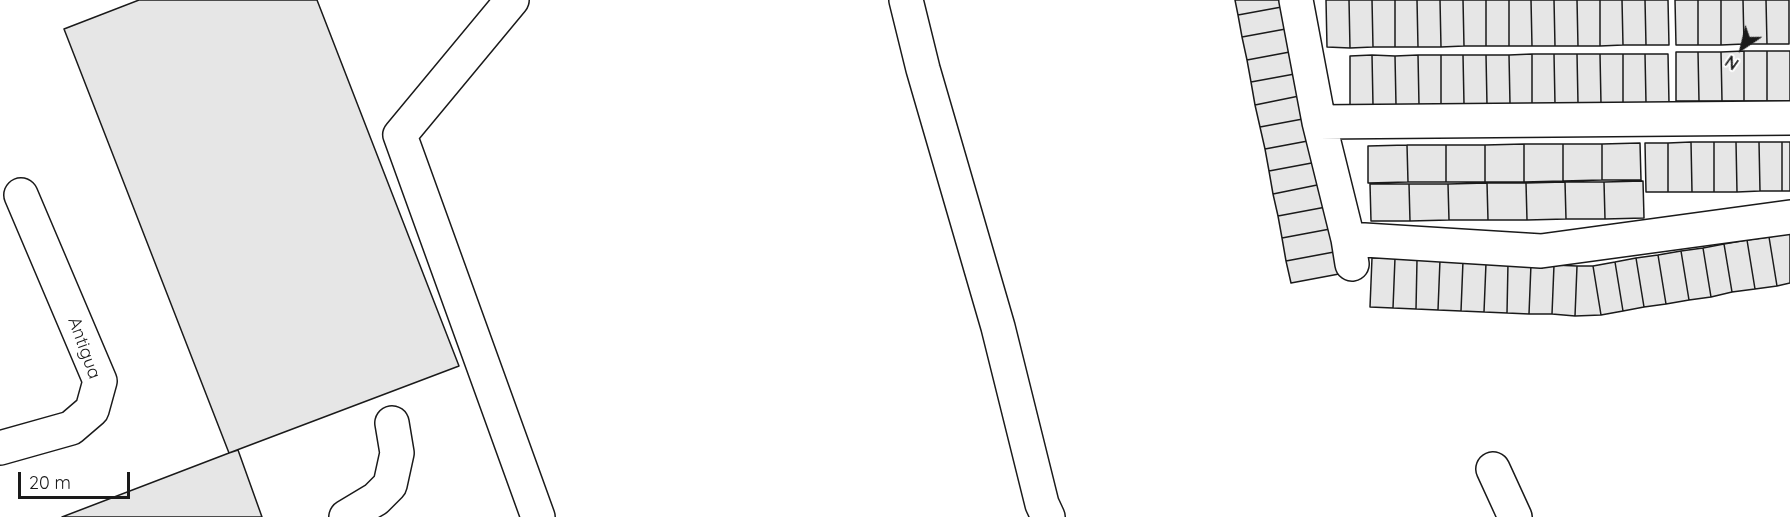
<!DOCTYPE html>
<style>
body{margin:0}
#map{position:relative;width:1790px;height:517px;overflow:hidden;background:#fff;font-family:Quicksand,sans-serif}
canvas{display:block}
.north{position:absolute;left:1712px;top:18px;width:60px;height:60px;-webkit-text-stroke:4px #fff;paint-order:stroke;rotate:215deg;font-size:16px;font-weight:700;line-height:24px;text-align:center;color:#1a1a1a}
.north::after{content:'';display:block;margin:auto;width:21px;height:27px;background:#1a1a1a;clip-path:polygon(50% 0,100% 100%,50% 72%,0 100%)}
.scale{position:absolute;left:18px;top:472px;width:112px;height:27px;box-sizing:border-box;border:3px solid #1a1a1a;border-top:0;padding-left:8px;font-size:18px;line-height:21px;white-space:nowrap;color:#1a1a1a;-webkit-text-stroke:4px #fff;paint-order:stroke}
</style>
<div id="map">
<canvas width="1790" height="517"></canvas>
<div class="north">N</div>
<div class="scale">20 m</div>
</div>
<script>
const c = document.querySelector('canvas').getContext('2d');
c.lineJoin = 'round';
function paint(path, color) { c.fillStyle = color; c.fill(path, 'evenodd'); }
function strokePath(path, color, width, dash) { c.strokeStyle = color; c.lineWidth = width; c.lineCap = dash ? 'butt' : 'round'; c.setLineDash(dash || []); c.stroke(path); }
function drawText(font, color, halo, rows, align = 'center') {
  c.font = font + ' Quicksand,sans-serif'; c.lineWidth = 4.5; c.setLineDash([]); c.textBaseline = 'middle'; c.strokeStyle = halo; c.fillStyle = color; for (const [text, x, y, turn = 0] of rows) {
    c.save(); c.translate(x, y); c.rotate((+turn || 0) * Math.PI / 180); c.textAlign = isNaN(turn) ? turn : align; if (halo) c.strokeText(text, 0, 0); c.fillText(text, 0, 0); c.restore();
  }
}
const building = new Path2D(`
 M 139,0 L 317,0 L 459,366 L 229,453 L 64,29 Z
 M 1235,0 L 1286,0 L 1287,6 L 1238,15 Z
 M 1326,0 L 1349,0 L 1350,48 L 1327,47 Z
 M 1349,0 L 1372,0 L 1373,47 L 1350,48 Z
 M 1372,0 L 1395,0 L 1395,47 L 1373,47 Z
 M 1395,0 L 1417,0 L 1418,47 L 1395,47 Z
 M 1417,0 L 1440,0 L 1441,47 L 1418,47 Z
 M 1440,0 L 1463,0 L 1464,46 L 1441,47 Z
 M 1463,0 L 1486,0 L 1486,46 L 1464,46 Z
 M 1486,0 L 1509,0 L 1509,46 L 1486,46 Z
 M 1509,0 L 1531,0 L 1532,46 L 1509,46 Z
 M 1531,0 L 1554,0 L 1555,46 L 1532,46 Z
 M 1554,0 L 1577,0 L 1578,46 L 1555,46 Z
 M 1577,0 L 1600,0 L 1600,46 L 1578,46 Z
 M 1600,0 L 1622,0 L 1623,45 L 1600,46 Z
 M 1622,0 L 1645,0 L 1646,45 L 1623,45 Z
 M 1645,0 L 1668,0 L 1669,45 L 1646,45 Z
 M 1675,0 L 1698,0 L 1698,45 L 1676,45 Z
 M 1698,0 L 1721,0 L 1721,45 L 1698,45 Z
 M 1721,0 L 1743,0 L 1744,44 L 1721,45 Z
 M 1743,0 L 1766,0 L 1767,44 L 1744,44 Z
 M 1766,0 L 1789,0 L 1789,44 L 1767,44 Z
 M 1287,6 L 1291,28 L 1242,37 L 1238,15 Z
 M 1291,28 L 1295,51 L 1247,60 L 1242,37 Z
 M 1295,51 L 1300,73 L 1251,82 L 1247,60 Z
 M 1744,51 L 1744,101 L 1722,101 L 1721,52 Z
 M 1744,51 L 1767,51 L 1767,101 L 1744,101 Z
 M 1767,51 L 1790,51 L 1790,101 L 1767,101 Z
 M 1676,52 L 1698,52 L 1699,101 L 1676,101 Z
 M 1698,52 L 1721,52 L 1722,101 L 1699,101 Z
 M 1532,54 L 1532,104 L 1510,104 L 1509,55 Z
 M 1532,54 L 1554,54 L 1555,104 L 1532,104 Z
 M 1554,54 L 1577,54 L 1578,103 L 1555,104 Z
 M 1577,54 L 1600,54 L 1601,104 L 1578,103 Z
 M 1600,54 L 1623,54 L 1623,103 L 1601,104 Z
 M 1623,54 L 1645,54 L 1646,103 L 1623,103 Z
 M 1645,54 L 1668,54 L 1669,103 L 1646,103 Z
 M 1372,55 L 1373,105 L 1350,105 L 1350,56 Z
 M 1372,55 L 1395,56 L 1396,105 L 1373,105 Z
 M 1418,55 L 1419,105 L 1396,105 L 1395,56 Z
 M 1418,55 L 1441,55 L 1441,105 L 1419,105 Z
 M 1441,55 L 1463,55 L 1464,104 L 1441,105 Z
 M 1463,55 L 1486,55 L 1487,105 L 1464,104 Z
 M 1486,55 L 1509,55 L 1510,104 L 1487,105 Z
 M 1300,73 L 1304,95 L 1255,105 L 1251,82 Z
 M 1304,95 L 1308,118 L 1260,127 L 1255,105 Z
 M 1308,118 L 1313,140 L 1265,149 L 1260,127 Z
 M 1313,140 L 1317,162 L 1269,171 L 1265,149 Z
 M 1691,142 L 1714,142 L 1714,192 L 1692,192 Z
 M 1691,142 L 1692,192 L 1668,192 L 1668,143 Z
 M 1714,142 L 1736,142 L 1737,192 L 1714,192 Z
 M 1736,142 L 1759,142 L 1760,191 L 1737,192 Z
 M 1759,142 L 1782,142 L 1782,191 L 1760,191 Z
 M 1782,142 L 1790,142 L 1790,191 L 1782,191 Z
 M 1640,143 L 1641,180 L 1602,180 L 1602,144 Z
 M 1645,143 L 1668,143 L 1668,192 L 1646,192 Z
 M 1524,144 L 1524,182 L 1485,182 L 1485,145 Z
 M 1524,144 L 1563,144 L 1563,181 L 1524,182 Z
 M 1563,144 L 1602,144 L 1602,180 L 1563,181 Z
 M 1407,145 L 1408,182 L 1368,183 L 1368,146 Z
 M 1407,145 L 1446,145 L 1446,182 L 1408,182 Z
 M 1446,145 L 1485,145 L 1485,182 L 1446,182 Z
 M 1317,162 L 1322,184 L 1273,194 L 1269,171 Z
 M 1643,181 L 1644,218 L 1605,219 L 1604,182 Z
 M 1565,182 L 1566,219 L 1527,220 L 1526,183 Z
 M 1565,182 L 1604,182 L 1605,219 L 1566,219 Z
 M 1487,183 L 1488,220 L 1449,220 L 1448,184 Z
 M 1487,183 L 1526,183 L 1527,220 L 1488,220 Z
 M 1322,184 L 1326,207 L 1278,216 L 1273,194 Z
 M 1370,184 L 1409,184 L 1410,221 L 1371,221 Z
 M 1409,184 L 1448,184 L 1449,220 L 1410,221 Z
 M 1326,207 L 1330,229 L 1282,238 L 1278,216 Z
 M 1330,229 L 1334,252 L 1286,261 L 1282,238 Z
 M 1790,233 L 1790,283 L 1777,286 L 1769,237 Z
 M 1769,237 L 1777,286 L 1755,289 L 1747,240 Z
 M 1747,240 L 1755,289 L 1732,292 L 1724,244 Z
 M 1724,244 L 1732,292 L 1711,297 L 1703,248 Z
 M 1703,248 L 1711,297 L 1689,300 L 1681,251 Z
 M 1681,251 L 1689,300 L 1666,304 L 1658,255 Z
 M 1334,252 L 1339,274 L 1291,283 L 1286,261 Z
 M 1658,255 L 1666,304 L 1644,307 L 1636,258 Z
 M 1372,258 L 1395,258 L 1393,308 L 1370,307 Z
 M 1395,258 L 1417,260 L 1416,309 L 1393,308 Z
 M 1636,258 L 1644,307 L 1623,311 L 1615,262 Z
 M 1417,260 L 1440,260 L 1438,310 L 1416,309 Z
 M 1440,260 L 1463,261 L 1461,311 L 1438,310 Z
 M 1463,261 L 1486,263 L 1484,312 L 1461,311 Z
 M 1615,262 L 1623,311 L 1601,315 L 1593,266 Z
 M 1486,263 L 1508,263 L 1507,313 L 1484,312 Z
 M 1508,263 L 1531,264 L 1529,314 L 1507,313 Z
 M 1531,264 L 1554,265 L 1552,314 L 1529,314 Z
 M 1554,265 L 1577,266 L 1575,316 L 1552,314 Z
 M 1577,266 L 1593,266 L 1601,315 L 1575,316 Z
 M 238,450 L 262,517 L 62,517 L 229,453 Z`);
const minor = new Path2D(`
 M 512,0 L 400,135 L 538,517
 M 906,0 L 923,69 L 998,327 L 1042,504 L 1048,517
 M 1296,0 L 1319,122 L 1348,239 L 1352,264
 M 1319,122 L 1790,118
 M 1348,239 L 1541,251 L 1790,217
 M 0,448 L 71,428 L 92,410 L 100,381 L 21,195
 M 1493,469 L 1515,517
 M 346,517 L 376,499 L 390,485 L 397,453 L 392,423`);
const streetNames = [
 ["Antigua",84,348,70]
];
paint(building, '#e6e6e6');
strokePath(building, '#1a1a1a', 1.5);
strokePath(minor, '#1a1a1a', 36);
strokePath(minor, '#fff', 33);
drawText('18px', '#1a1a1a', '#fff', streetNames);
</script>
